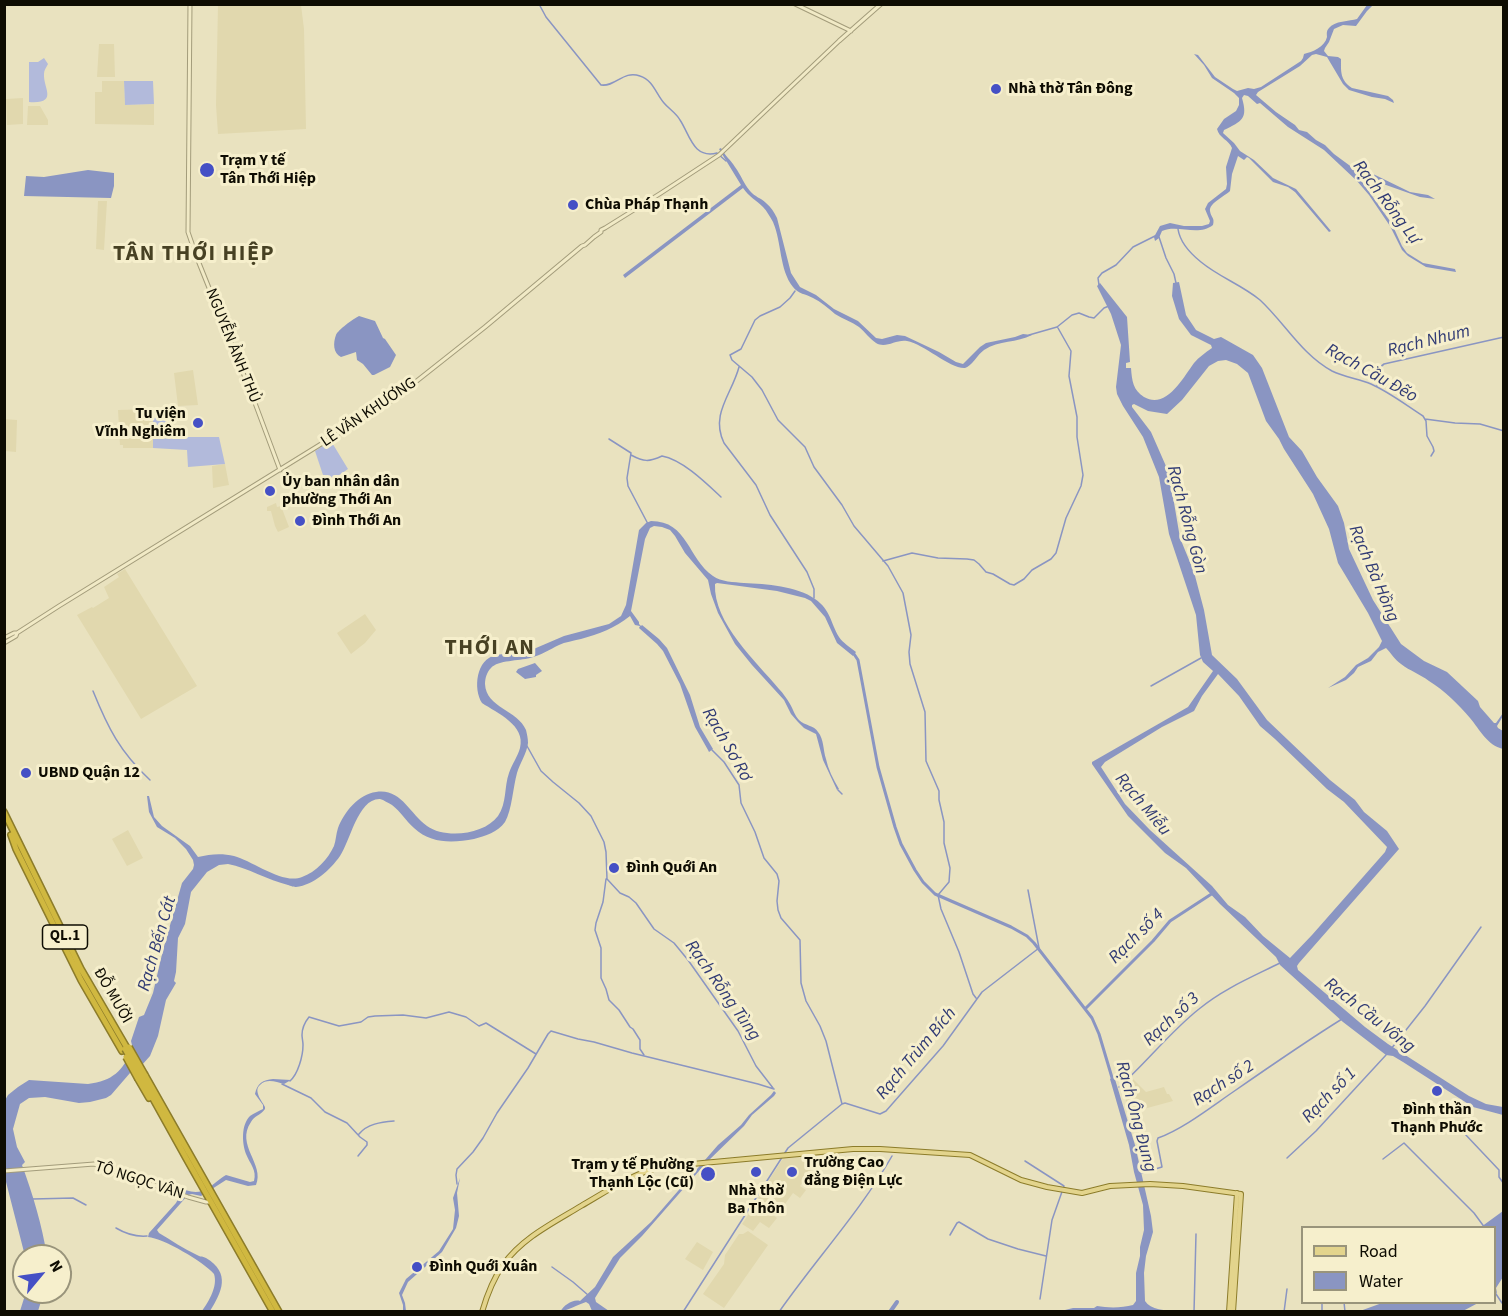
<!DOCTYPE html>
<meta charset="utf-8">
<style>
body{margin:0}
#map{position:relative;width:1508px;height:1316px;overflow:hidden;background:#e9e2bf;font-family:"Source Sans 3",sans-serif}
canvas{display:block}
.frame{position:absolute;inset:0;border:6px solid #0e0c02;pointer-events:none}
.legend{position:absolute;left:1301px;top:1226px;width:195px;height:78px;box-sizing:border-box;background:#f6efcc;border:2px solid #99947b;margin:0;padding:8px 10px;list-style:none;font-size:18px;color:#0e0c02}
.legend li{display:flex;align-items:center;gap:12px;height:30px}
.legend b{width:30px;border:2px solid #99947b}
.north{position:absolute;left:12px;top:1244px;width:60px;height:60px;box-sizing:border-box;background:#f6efcc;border:2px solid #99947b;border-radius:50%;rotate:61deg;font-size:16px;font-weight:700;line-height:24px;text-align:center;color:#0e0c02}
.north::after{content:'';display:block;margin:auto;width:21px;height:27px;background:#4550c5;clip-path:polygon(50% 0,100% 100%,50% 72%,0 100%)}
</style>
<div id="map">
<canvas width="1508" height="1316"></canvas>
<div class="frame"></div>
<ul class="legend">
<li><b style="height:8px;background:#e3d48c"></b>Road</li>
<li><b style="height:16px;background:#8a95c2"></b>Water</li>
</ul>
<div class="north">N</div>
</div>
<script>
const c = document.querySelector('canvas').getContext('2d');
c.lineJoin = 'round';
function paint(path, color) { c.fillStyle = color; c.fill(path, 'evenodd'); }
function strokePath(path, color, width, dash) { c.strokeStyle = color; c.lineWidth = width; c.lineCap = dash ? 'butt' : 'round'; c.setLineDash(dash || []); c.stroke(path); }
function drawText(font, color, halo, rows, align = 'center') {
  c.font = font + ' "Source Sans 3",sans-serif'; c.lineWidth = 6; c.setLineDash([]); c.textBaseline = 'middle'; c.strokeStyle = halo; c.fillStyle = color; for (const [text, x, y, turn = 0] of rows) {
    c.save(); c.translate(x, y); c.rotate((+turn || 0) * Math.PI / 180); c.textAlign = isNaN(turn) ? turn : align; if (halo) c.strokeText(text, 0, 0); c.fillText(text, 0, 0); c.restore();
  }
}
const built = new Path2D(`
 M 218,5 L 301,5 L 304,29 L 306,129 L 218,134 L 216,105 Z
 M 99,44 L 114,44 L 115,77 L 97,77 Z
 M 102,81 L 124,81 L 125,105 L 154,104 L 154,125 L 95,124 L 95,92 L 102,92 Z
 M 23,98 L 23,124 L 7,125 L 6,99 Z
 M 28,106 L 40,106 L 48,120 L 48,125 L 27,125 Z
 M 98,201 L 107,201 L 104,250 L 96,249 Z
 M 193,370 L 198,405 L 178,406 L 174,373 Z
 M 153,409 L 153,448 L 123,448 L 123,445 L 120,445 L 118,410 Z
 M 4,419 L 17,420 L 16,452 L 5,451 Z
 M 225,464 L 229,485 L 213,488 L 212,466 Z
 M 276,503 L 277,507 L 281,506 L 289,527 L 278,532 L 275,526 L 271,511 L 267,511 L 267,507 Z
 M 125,569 L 197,686 L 141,719 L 77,615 L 92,607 L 93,608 L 109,598 L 104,587 L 119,577 L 117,574 Z
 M 365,614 L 376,630 L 365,643 L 351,654 L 337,633 Z
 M 128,830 L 143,858 L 127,866 L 112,839 Z
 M 1132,1078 L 1146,1092 L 1164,1087 L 1167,1094 L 1169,1094 L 1173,1101 L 1129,1113 L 1123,1089 L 1123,1085 Z
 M 819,1154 L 820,1156 L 800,1186 L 806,1190 L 800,1198 L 793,1193 L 782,1208 L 778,1207 L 773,1215 L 777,1218 L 769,1228 L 760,1222 L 753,1231 L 742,1224 L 759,1199 L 758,1198 L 761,1192 L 784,1157 Z
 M 748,1231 L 768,1245 L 724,1308 L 703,1294 L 724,1264 L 725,1255 L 739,1234 L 743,1234 Z
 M 697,1242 L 713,1252 L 703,1270 L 685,1259 Z`);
const green = new Path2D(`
 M 44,58 L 48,64 C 46,68 44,70 44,74 C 43,88 59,104 29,102 L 29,62 L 38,62 Z
 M 124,81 L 153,81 L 154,104 L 125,105 Z
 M 169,417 L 169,436 L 179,435 L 179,437 L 219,437 L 225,464 L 188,467 L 187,450 L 153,448 L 153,418 Z
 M 331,441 L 348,469 L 326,484 L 315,451 Z`);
const water = new Path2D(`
 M 1367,5 L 1373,5 L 1367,11 L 1356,26 L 1343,25 L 1334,29 L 1329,42 L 1325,48 L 1324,51 L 1328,56 L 1338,57 L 1341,59 C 1341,72 1340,80 1352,88 L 1388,96 L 1393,100 L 1394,103 L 1385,99 L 1372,97 L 1349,90 L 1343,84 L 1327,57 L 1316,54 L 1312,55 L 1300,66 L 1258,92 L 1256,95 L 1276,112 L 1295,125 L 1299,130 L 1307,132 L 1316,140 L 1325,145 L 1334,154 L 1353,168 L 1369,172 L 1410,192 L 1428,195 L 1435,199 L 1420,197 L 1386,185 L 1365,175 L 1360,176 L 1360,179 L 1392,224 L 1402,246 L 1407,253 L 1423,263 L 1455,269 L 1456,272 L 1426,267 L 1408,256 L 1402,250 L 1390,226 L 1369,195 L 1357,181 L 1324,150 L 1288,127 L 1260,103 L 1257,104 L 1248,96 L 1244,95 L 1242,98 C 1248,119 1242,121 1224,130 L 1223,133 L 1234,143 L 1240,151 L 1254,160 L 1273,178 L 1296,189 L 1331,231 L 1329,232 L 1295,192 L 1288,187 L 1273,182 L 1249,158 L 1247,157 L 1244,160 L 1238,156 L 1232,174 L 1230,191 C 1225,196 1209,203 1210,211 C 1211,218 1215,217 1213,225 C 1198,237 1178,224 1162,231 L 1159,238 L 1155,241 L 1154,237 L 1160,226 L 1170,223 L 1184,226 L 1202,226 L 1209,224 L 1210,221 L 1205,209 L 1208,203 L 1226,189 L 1227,184 L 1226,167 L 1232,148 C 1229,140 1219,138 1217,129 L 1224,119 L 1236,111 L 1239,105 L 1239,98 L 1234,93 L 1212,78 L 1204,65 L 1194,54 L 1198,55 L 1215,77 L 1233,89 L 1237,91 L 1248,88 L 1254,89 L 1261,87 L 1301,61 L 1303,58 L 1304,54 C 1312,52 1325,47 1327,37 C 1327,34 1326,31 1329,28 C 1334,21 1350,21 1357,19 Z
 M 721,148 C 725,156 731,160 735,167 C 741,175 744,184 750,191 C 755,197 761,198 766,203 C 771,207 774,212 777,218 L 791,273 L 800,287 L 816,295 L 834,309 L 858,321 L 876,338 L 882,339 L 897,335 L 905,336 L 939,352 L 956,362 L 963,364 L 980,347 L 986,343 L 1015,337 L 1023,334 L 1032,335 C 1017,343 999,340 984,350 C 978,354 971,367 965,368 C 950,369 924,344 907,341 C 896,339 886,349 876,343 C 870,339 865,332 859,327 C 852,322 843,319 835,314 C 828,308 821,302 813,298 C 806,294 798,294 793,287 C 779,269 782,243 773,222 C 770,217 767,211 763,207 C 756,200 749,197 743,188 L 625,278 L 623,275 L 741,185 L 719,149 Z
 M 88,170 L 114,173 L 114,186 L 111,198 L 24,196 L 26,176 L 44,177 Z
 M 1179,282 L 1186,315 L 1196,330 L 1214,339 L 1221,337 L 1253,355 L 1262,368 L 1289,437 L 1302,451 L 1317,477 L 1338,506 L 1344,523 L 1349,549 L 1373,600 L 1401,644 L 1424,661 L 1447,672 L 1478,701 L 1480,707 L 1494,723 L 1496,723 L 1503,713 L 1503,716 L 1497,726 L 1498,728 L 1503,731 L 1503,749 C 1487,745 1480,730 1470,718 C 1459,705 1444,690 1429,681 C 1420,674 1410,671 1401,664 C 1395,660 1391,653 1386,648 L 1378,652 L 1371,661 L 1358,667 L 1354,673 L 1346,680 L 1328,688 L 1345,677 L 1356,665 L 1368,658 L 1379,647 L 1382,641 L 1368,613 L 1338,563 L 1329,529 L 1313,494 L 1284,449 L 1279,439 L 1266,421 L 1248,373 L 1237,364 L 1226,360 L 1218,361 L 1209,366 L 1182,400 L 1167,414 L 1148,411 L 1134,404 L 1132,405 L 1132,407 L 1151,432 L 1169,473 L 1180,538 L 1194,572 L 1204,610 L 1212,655 L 1237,679 L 1267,720 L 1330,780 L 1355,800 L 1364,812 L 1387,831 L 1399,849 L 1299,963 L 1297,966 L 1298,970 L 1365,1027 L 1388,1044 L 1469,1096 L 1486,1104 L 1503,1107 L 1503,1115 L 1473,1107 L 1403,1062 L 1393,1056 L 1386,1055 L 1343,1022 L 1280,965 L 1276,957 L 1220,904 L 1186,868 L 1165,853 L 1128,816 L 1092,764 L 1092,762 L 1188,707 L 1213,671 L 1203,662 L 1200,655 L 1196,615 L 1169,534 L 1159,477 L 1143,437 L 1123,406 L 1117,394 L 1116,387 L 1121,345 L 1111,314 L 1097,286 L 1100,283 L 1127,317 L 1130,362 L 1126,363 L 1126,368 L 1131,368 C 1132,381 1133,390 1144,397 C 1166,410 1183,378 1194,363 C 1199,357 1205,353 1212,348 L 1211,345 L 1191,335 L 1179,319 L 1172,296 L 1173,283 ZM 1218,674 L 1239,696 L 1260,726 L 1275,739 L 1327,789 L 1344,802 L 1387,847 L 1385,852 L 1312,935 L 1290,958 L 1263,936 L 1245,917 L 1228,905 L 1212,886 L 1150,830 L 1125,804 L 1101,767 L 1105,762 L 1162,727 L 1194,711 L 1202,696 Z
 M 359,316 L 375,321 L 383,338 L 385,339 L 396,355 L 390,367 L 374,375 L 372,375 L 363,364 L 357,360 L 356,352 L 341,357 C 333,353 333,343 336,335 C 338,330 353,319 359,316 Z
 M 651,521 C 688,521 688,559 713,576 C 721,582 734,582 744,583 C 766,584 797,586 815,599 C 831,610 830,622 839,637 C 843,643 850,647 856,652 L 853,656 L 837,643 L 825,617 L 811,601 L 805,598 L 777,591 L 717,583 L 715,584 C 713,623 757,662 779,689 C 783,693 787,699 790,704 C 793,709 795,716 799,720 C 805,726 814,725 818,732 C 824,739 823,750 826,759 C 828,769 833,779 839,789 L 837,790 L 823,760 L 816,734 L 804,728 L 798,722 L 791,714 L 784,700 L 752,665 L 735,644 L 718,613 L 711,594 L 708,580 L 685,553 L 675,536 L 670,530 L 662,527 L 654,526 L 650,528 L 645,539 L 631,611 L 639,622 L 639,624 L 641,626 L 642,625 L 659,639 L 667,648 L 690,695 L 700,727 L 713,749 L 709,752 L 708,750 L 695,727 L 680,684 L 663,651 L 657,644 L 639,628 L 640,626 L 635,625 L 630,616 C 615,628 599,634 581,639 C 573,641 565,642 559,645 C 549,650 541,655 530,658 C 519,661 498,660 491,668 C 487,672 485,678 485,684 C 486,708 518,710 526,730 C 527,734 528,739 528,743 C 527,753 520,763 517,773 C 513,787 512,810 505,822 C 498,832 485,836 474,839 C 453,843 431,844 414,828 C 406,821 401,812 392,805 C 388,803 384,800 380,799 C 358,798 350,842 340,856 C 330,870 314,885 296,887 C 295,887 290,886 288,885 C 268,880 248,868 228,864 L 219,865 L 207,872 L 191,892 L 185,924 L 178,938 L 176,972 L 174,981 L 176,983 L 166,1000 L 158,1036 L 150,1056 L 142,1065 L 130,1073 L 111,1095 L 106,1098 L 90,1102 L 79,1103 L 45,1097 L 29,1098 L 20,1104 L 13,1129 L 17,1147 L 25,1162 L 22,1165 C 33,1195 42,1225 47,1256 L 25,1256 L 5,1178 L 4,1102 L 8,1095 L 18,1087 L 29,1080 L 88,1084 C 113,1081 122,1071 133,1049 L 131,1041 L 139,1017 L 144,1015 L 153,993 L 163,950 L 182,883 L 193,869 L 194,865 L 193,860 L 186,849 L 175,838 L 157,827 L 149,812 L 147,796 L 149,796 L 154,817 L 162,826 L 190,846 L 198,857 C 210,854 222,853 234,856 C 253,861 283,885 302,877 C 316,872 328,859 334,846 C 336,840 336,834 338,828 C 344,812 359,794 376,792 C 401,788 409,813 427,826 C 445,839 484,835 498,816 C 507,803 504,787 509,773 C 512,764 518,756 520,748 C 526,725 497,713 482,703 C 473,689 476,659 496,655 C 505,653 512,656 519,651 L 522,652 L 529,651 L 564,636 L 609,624 L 621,616 L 626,605 L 639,530 L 646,523 Z
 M 535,663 L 542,671 L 536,675 L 536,677 L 525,679 L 516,672 L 518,669 Z
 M 1114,1076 L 1135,1145 L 1151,1216 L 1153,1232 L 1146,1256 L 1144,1273 L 1145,1301 C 1153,1314 1180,1310 1193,1311 L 1057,1312 L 1073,1308 L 1094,1308 L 1097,1306 C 1108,1308 1122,1308 1133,1305 L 1136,1301 L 1136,1273 L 1140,1256 L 1140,1247 L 1144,1230 L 1143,1205 L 1134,1172 L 1129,1145 L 1110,1079 Z
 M 273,1079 L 291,1080 L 284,1084 C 276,1082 267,1078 260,1085 C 257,1088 257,1090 258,1094 C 259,1098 263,1103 265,1107 L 265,1109 C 261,1115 254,1116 251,1122 C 235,1145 265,1164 256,1185 L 248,1186 L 226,1180 L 201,1196 L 192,1194 L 188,1195 L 157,1230 L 159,1233 C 171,1240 184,1249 197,1255 C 202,1258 200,1255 206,1258 C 231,1273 222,1292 210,1311 L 202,1311 C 209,1301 218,1286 214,1274 C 204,1262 163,1238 148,1237 L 149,1233 L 176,1203 L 179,1197 L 183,1193 L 160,1186 L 155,1182 C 170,1180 187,1196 202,1191 C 211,1188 217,1180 226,1175 L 250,1182 L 254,1181 C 257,1170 250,1164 246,1154 C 242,1143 241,1125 250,1116 C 254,1113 259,1111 263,1109 L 263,1105 L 255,1094 C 257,1083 263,1080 273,1079 Z
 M 774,1091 L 776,1093 L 774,1096 L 752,1115 L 744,1126 L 706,1163 L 642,1236 L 620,1258 L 595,1298 L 596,1302 L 609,1311 L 592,1311 L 589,1304 L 586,1302 C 580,1304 565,1311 560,1312 C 564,1305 573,1299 580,1301 L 595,1287 L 613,1257 L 651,1222 L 718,1145 L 741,1125 L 749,1115 L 771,1095 Z
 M 460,1178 L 457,1193 L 459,1216 L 456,1228 L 442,1252 L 408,1282 L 402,1295 L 405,1303 L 406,1311 L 403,1311 L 403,1305 L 399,1293 L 406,1279 L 439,1251 L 453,1229 L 455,1210 L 453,1198 Z
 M 1503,1211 L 1503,1277 L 1496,1288 L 1497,1293 L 1494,1292 L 1494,1228 L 1481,1227 Z
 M 26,1292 L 44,1292 L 38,1311 L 20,1311 Z
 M 1382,1303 L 1382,1302 L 1478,1303 L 1463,1311 L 1360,1311 Z`);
const stream = new Path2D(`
 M 539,4 L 546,17 L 601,85 C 616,87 623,70 640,76 C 653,80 656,94 664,103 C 669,109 676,113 680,120 C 690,135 693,159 717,153 L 726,161
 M 1178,229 C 1180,243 1191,254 1201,262 C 1219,277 1242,285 1260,300 C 1284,322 1302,355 1332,371 C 1344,377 1359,379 1371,384 C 1389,392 1406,405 1423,416 L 1426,421 L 1427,436 L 1433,447 L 1434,451 L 1431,456
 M 1159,237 L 1166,258 L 1174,274 L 1176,283
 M 1099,285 L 1098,278 L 1102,273 L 1116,265 L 1133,247 L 1155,236
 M 795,291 L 790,298 L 780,307 L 760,316 L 755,320 L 741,349 L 730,355 L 732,360 L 752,377 L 762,390 L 778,420 L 805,447 L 814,467 L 842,505 L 854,526 L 888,566 L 903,593 L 911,635 L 909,652 L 910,664 L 925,712 L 926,761 L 939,791 L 939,800 L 944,822 L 944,843 L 950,868 L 949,882 L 938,895 L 941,909 L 959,952 L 973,994 L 976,998
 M 1029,335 L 1057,327 L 1072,315 L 1079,313 L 1089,317 L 1094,318 L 1104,308 L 1109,306
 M 739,367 C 732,394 710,414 724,443 L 756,485 L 770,515 L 807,572 L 814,589 L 814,598
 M 1377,386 C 1378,378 1376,369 1384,364 L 1504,337
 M 1425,419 L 1455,423 L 1480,424 L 1504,431
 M 609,439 L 631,453 L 627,478 L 628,486 L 648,524
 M 631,455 C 644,462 649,462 662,456 C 683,460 706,483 721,497
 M 883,561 L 912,553 L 938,558 L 967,559 L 974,560 L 979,564 L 986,572 L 993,574 L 1010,584 L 1014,585 L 1024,579 L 1032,570 L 1051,559 L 1056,553 L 1066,518 L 1081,486 L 1083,475 L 1077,437 L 1077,417 L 1069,376 L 1071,351 L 1058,328
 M 1151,686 L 1201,658
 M 93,691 C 108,728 120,752 150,780
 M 527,746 L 541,771 L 553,782 L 579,803 L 591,816 L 604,842 L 606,852 L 607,879 L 620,893 L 629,897 L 636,903 L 654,929 L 674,943 L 688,960 L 738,1031 L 756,1066 L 773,1088
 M 712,750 L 724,762 L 739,785 L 741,803 L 755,832 L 764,858 L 777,874 L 779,881 L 777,901 L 778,910 L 781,918 L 800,940 L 801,983 L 806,1001 L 820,1026 L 826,1041 L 842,1104
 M 838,790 L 842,794
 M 606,879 L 603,902 L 596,923 L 595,930 L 601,948 L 601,978 L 606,989 L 609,1000 L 619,1010 L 630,1027 L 633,1029 L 640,1040 L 640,1049 L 644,1055
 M 1391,1049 L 1425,1006 L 1481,927
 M 290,1081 C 298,1074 303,1056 303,1045 C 303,1041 302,1038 302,1035 C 302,1028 305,1022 309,1017 L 339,1026 L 361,1022 L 368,1017 L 375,1016 L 403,1015 L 426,1018 L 449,1012 L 466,1017 L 479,1026 L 486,1023 L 536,1054
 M 282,1084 L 311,1098 L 325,1112 L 347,1123 L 360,1137 L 367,1142 L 367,1145 L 358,1156
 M 1119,1087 C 1147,1062 1170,1032 1199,1009 C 1223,989 1252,977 1280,963
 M 1464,1133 L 1499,1170 L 1499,1177 L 1504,1184
 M 359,1134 C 367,1124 381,1122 394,1121
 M 1287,1158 L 1316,1131 L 1386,1055
 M 1383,1159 L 1404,1143 L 1474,1213 L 1485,1228
 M 1025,1161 L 1064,1186 L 1052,1220 L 1040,1299
 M 1142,1173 L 1162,1167 L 1157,1141 L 1158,1138 C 1183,1129 1211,1107 1233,1092 C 1269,1067 1305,1042 1342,1019
 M 457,1184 L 456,1175 L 457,1169 L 473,1152 L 483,1138 L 497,1113 L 528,1068 L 548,1034 L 551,1031 L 578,1039 L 594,1042 L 632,1053 L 758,1084 L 774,1089
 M 33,1199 L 73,1198 L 86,1205
 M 116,1228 C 126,1234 135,1237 147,1236
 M 950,1235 L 957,1223 L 959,1222 L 988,1239 L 1018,1249 L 1046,1256
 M 552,1267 L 573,1282 L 588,1295
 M 1494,1291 L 1502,1303 L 1504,1302
 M 1344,1302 L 1345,1312
 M 683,1312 L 788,1148 L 842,1104 L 845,1103 L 880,1114 L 886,1111 L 943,1046 L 982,992 L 1039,948 L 1028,890
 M 779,1312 C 816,1259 860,1212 892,1156
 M 1194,1312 L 1196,1234
 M 1284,1312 L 1287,1289
 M 1322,1312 L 1322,1302`);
const canal = new Path2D(`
 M 854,654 L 858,660 L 878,767 L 895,827 L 901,844 L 915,870 L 923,882 L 935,894 L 1011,927 L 1027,936 L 1034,943 L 1092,1018 L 1099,1034 L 1113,1081
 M 1085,1009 L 1153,941 L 1170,921 L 1213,893`);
const river = new Path2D(`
 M 890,1312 L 897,1302`);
const secondary = new Path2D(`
 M 190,4 L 188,232 L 197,258 L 252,395 L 280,470
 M 795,4 L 851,31
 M 4,638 L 14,633 L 17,633
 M 4,643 L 16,636 L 17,633 L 59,606 L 394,399 L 485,327 L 582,246 L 585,245 L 594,237 L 601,232 L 601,230 L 605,228 L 661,193 L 719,155 L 839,41 L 881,4
 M 4,1171 L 94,1164 L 188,1197 L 206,1202 L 211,1202`);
const primary = new Path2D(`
 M 482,1312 C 487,1295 493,1279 503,1265 C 522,1238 553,1223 581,1206 C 607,1191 630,1175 660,1167 L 853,1149 L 880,1149 L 970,1155 L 1021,1180 L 1047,1187 L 1082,1193 L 1110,1186 L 1150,1184 L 1183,1186 L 1241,1194 L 1233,1312
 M 1229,1312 L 1237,1193`);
const highway = new Path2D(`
 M 4,812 L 81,969 L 127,1048
 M 11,835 L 16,849 L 81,980 L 122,1051
 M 145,1075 L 279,1312
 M 141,1077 L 186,1158 L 273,1312
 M 138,1079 L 149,1098`);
const highwayBridge = new Path2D(`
 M 129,1047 L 145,1075
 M 125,1049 L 141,1077
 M 126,1057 L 138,1079`);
const markers = [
 [996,89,6,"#4550c5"],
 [207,170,8,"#4550c5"],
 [573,205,6,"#4550c5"],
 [198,423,6,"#4550c5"],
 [270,491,6,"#4550c5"],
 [300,521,6,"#4550c5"],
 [26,773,6,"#4550c5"],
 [614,868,6,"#4550c5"],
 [1437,1091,6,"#4550c5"],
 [756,1172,6,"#4550c5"],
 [792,1172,6,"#4550c5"],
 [708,1174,8,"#4550c5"],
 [417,1267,6,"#4550c5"]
];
const shields = [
 [65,937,45]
];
const shieldNames = [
 ["QL.1",65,937]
];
const poiNames = [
 ["Nhà thờ Tân Đông",1008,89],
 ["Trạm Y tế",220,161],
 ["Tân Thới Hiệp",220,179],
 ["Chùa Pháp Thạnh",585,205],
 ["Tu viện",186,414,"right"],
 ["Vĩnh Nghiêm",186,432,"right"],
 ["Ủy ban nhân dân",282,482],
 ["phường Thới An",282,500],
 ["Đình Thới An",312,521],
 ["UBND Quận 12",38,773],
 ["Đình Quới An",626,868],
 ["Đình thần",1437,1110,"center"],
 ["Thạnh Phước",1437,1128,"center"],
 ["Trường Cao",804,1163],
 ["đẳng Điện Lực",804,1181],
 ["Trạm y tế Phường",694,1165,"right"],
 ["Thạnh Lộc (Cũ)",694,1183,"right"],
 ["Nhà thờ",756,1191,"center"],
 ["Ba Thôn",756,1209,"center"],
 ["Đình Quới Xuân",429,1267]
];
const streetNames = [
 ["NGUYỄN ẢNH THỦ",232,346,68],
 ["LÊ VĂN KHƯƠNG",369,413,-34],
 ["ĐỖ MƯỜI",112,996,60],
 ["TÔ NGỌC VÂN",139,1181,18]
];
const waterNames = [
 ["Rạch Rỗng Lự",1386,203,53],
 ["Rạch Nhum",1429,342,-14],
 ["Rạch Cầu Đẽo",1371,374,29],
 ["Rạch Rỗng Gòn",1186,520,75],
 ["Rạch Bà Hồng",1373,574,67],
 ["Rạch Sơ Rơ",726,745,60],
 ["Rạch Miễu",1142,805,50],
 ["Rạch số 4",1137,937,-45],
 ["Rạch Bến Cát",158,944,-74],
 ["Rạch Rỗng Tùng",722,991,55],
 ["Rạch Cầu Võng",1369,1016,38],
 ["Rạch số 3",1172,1020,-43],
 ["Rạch Trùm Bích",917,1054,-50],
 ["Rạch số 2",1224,1084,-33],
 ["Rạch số 1",1330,1096,-46],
 ["Rạch Ông Đụng",1135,1117,75]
];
const districtNames = [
 ["TÂN THỚI HIỆP",194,255],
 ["THỚI AN",490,649]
];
paint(built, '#e1d8ae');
paint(green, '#b2badb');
paint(water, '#8a95c2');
strokePath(stream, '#8a95c2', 1.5);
strokePath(canal, '#8a95c2', 3);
strokePath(river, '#8a95c2', 4);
strokePath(secondary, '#a39c7b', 5);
strokePath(primary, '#8c7c2a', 6);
strokePath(highway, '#8c7c2a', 8);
strokePath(secondary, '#f1eac6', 3);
strokePath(primary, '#e3d48c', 4);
strokePath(highway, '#d0b840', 5);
strokePath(highwayBridge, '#8c7c2a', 8, []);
strokePath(highwayBridge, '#d0b840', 5);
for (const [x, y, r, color] of markers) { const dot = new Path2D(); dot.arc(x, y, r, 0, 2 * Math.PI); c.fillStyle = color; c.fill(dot); strokePath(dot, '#f6efcc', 2); }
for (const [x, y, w] of shields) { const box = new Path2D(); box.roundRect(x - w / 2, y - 12, w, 24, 4.5); c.fillStyle = '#f6efcc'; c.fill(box); strokePath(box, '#0e0c02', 1.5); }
drawText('bold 15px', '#0e0c02', null, shieldNames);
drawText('bold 16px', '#0e0c02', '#f6efcc', poiNames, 'left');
drawText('16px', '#0e0c02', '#f6efcc', streetNames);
drawText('italic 18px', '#313b74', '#f6efcc', waterNames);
c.letterSpacing = '1.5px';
drawText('bold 22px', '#474123', '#f6efcc', districtNames);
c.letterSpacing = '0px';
</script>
